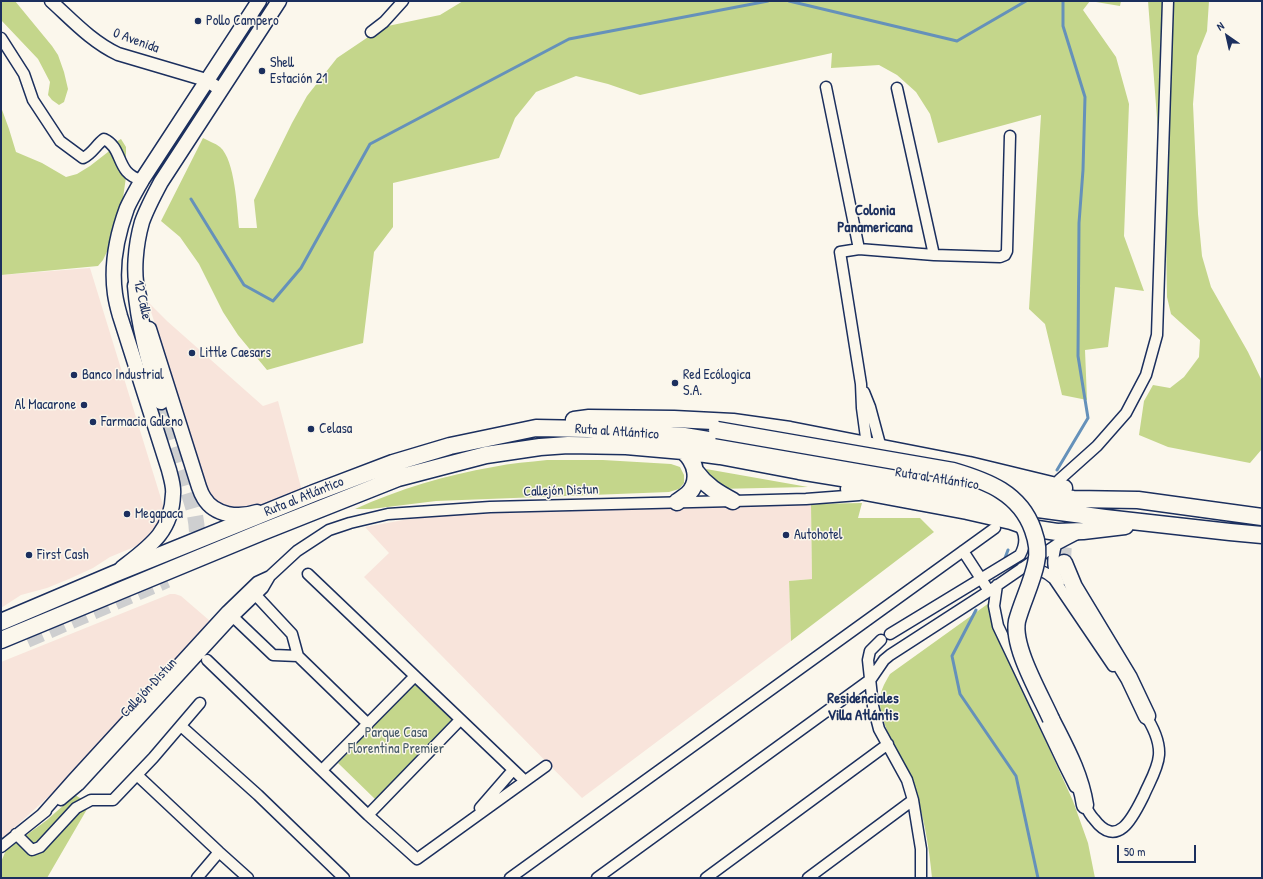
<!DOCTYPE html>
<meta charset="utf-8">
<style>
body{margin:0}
#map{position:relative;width:1263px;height:879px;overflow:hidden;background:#fbf7ec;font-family:"Patrick Hand",sans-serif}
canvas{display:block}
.frame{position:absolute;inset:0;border:2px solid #1b2f5e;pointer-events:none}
.north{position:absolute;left:1207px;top:16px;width:40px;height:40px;-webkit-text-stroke:3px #fbf7ec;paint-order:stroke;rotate:326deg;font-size:11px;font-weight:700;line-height:16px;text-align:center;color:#1b2f5e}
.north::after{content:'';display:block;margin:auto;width:14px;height:18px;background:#1b2f5e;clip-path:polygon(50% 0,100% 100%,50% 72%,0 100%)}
.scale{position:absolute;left:1117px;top:845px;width:79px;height:18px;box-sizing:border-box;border:2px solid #1b2f5e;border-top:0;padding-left:5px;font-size:12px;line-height:14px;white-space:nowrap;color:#1b2f5e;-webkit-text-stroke:3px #fbf7ec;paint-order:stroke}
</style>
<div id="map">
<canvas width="1263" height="879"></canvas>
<div class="frame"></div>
<div class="north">N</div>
<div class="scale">50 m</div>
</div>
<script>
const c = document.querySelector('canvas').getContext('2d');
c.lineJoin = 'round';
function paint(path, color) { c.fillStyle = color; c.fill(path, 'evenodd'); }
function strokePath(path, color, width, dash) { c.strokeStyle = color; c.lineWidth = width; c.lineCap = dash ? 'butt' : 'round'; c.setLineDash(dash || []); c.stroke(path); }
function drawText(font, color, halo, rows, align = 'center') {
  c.font = font + ' "Patrick Hand",sans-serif'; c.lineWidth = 3; c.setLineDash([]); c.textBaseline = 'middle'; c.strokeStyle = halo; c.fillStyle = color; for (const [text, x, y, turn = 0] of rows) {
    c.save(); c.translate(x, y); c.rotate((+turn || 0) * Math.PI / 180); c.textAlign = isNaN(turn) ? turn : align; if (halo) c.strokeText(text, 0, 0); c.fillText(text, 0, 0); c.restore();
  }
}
const built = new Path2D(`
 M 90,268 L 163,505 L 162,524 L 151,540 L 110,557 L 93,568 L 69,579 L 47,588 L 21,595 L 1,608 L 1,275 Z
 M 148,302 L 167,321 L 263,406 L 278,401 L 302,491 L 266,505 L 237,511 L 217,505 L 203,487 L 177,394 Z
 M 811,504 L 812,579 L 789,581 L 791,641 L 582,798 L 364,577 L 389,553 L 365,527 L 409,519 L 468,514 Z
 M 170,594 L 175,594 L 181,596 L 210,621 L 84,764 L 1,840 L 1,662 Z`);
const green = new Path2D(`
 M 1,1 L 15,1 L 52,46 L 58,55 L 64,72 L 68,89 L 64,102 L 59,105 L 52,100 L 48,95 L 50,82 L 38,59 L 1,20 Z
 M 463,1 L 1121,1 L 1120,6 L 1090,1 L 1083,10 L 1116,57 L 1129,104 L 1124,236 L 1144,291 L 1115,287 L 1108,347 L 1085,350 L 1087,400 L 1062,395 L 1045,324 L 1029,309 L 1041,115 L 938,143 L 930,114 L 916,92 L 897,75 L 879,65 L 831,68 L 832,53 L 640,95 L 608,84 L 576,76 L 536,92 L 515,118 L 499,158 L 393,183 L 393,227 L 374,252 L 363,343 L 267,370 L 238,335 L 223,312 L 199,264 L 180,237 L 161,221 L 203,138 C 208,141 215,143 220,147 C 235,160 237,208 239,228 L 257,228 L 254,200 L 292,123 L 307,96 L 337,58 L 383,27 L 440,15 Z
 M 1148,1 L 1209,1 L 1207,31 L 1197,56 L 1193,104 L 1198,214 L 1202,256 L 1211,287 L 1248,352 L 1262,381 L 1262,449 L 1250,463 L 1168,447 L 1139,435 L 1144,401 L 1153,385 L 1170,388 L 1184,377 L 1199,357 L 1200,340 L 1171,314 L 1167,297 L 1166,235 Z
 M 1,107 L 9,129 L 16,152 L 42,163 L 66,177 L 77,174 L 90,166 L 108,152 L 112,144 L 121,139 L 126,147 L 126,177 L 123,198 L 117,216 L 111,243 L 103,260 L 98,266 L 1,275 Z
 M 547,460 L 603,460 L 671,464 L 680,467 L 684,475 L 684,483 L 679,489 L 669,492 L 436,501 L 371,509 L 355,509 C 399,489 446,475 493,467 C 511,463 529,462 547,460 Z
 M 706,469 L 808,487 L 717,489 Z
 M 862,503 L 858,518 L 920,518 L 934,532 L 791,641 L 789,581 L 812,579 L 811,504 Z
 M 989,603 L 993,625 L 1073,801 L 1088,843 L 1095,878 L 932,878 C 929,846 924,815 913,785 C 903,760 883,731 880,705 C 879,693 884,684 890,674 Z
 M 416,683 L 455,720 L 376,800 L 338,763 Z
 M 75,795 L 90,804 L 47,878 L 1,878 L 1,862 L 6,850 L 47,820 Z`);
const stream = new Path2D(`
 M 789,1 L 957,41 L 1026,1
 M 191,199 L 244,285 L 273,301 L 301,268 L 370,144 L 569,39 L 768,1
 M 1057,470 L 1088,418 L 1078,356 L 1079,223 L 1083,170 L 1085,97 L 1063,26 L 1063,1
 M 1005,558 L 1008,550
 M 976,610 L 952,656 L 960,694 L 1016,776 L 1038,878`);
const trunkTunnel = new Path2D(`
 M 161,401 L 194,510 C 197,525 199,539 194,553
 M 1064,563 C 1062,551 1064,538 1072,528
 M 27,640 L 167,580`);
const minor = new Path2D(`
 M 371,32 L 384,22 L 403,1
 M 1,38 L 24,74 L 33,100 L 60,141 L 83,158 C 92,154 96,145 104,139 C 124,148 115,174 142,180
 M 826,87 L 859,249
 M 897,88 L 934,255
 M 864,392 L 870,407 L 881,448
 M 867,445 L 862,408 L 861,384 L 840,252 L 859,249 L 934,255 L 1000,257 L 1005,255 L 1007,251 L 1010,136
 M 1059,480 L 1097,446 L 1126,413 L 1146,375 L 1157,335 L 1168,1
 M 1056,545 C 1052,560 1052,568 1059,583
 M 963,551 L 989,591
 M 1022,568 C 1035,567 1045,571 1054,579 L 1113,666
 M 308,574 L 524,780
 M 997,585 L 994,606 L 998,626 L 1064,765 L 1075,787
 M 251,590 L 292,634 L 298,656 L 368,724
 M 229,613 L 273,655 L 298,656
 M 890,634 L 1020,555 C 1026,544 1027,533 1017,523
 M 881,640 L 870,651 L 868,660 L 873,706 L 879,729 L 907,780 L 913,800 L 921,849 L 921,878
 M 207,660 L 368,815 L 417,859 L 546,766
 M 181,726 L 258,795 L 344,878
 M 322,770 L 415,676
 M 137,775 L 219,852 L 248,878
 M 61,800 L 79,785 L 233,617 L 263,588 L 270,576
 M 1083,801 C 1086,807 1089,814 1094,819 C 1118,851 1134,815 1144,795 C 1149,783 1158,769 1159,755 C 1160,740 1152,725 1144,713
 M 480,808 L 513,770
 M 42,814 L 73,779 L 227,611 L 257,582 L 270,576 L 297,551 L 329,530 L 350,523 L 388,514 L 490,507 L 733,501 L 806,499 L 859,495
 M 368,815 L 460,720
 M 16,834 L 32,850 L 40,847 L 76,808 L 91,800 L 113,800 L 153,758 L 200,703
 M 1,847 L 46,811
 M 197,878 L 219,852
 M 510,878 L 995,528
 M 597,878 L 871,679 L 884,660 L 890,655 L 989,591 L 1056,545 L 1077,534
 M 706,878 L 888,744
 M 808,878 L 913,800`);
const tertiary = new Path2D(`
 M 51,1 C 72,20 92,42 118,54 L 206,80 L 221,90`);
const secondary = new Path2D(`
 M 139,296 C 132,275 136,243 142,222 C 147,208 154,195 161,182 L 279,1
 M 149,329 L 199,487 C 200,490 202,495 204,498 C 215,516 239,518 257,512
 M 122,568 C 149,547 172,532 173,494 C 174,487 171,478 169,470 L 120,316 C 118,309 116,301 115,294 C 111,266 117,235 127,208 C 131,199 137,189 142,180 L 259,1`);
const trunk = new Path2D(`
 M 136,286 C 139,326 150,363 161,401
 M 574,420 L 589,418 L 674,419 L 733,422 L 790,430 L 969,465 L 1064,488
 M 696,472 C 706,486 718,493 733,501
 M 849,489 L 967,511 L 1011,521 L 1031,528 L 1057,532 L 1083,531 L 1125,526
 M 677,502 C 681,499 685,497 688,494 C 701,481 696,462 683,451
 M 1064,563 L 1074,587 L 1129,678 L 1147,716
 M 1,622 L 114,574 L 314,493 L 393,463 L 450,446 L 536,428 L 588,429 L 684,436 L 787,453 L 959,484 L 1014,490 L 1073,499 L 1138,500 L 1262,517
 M 1,640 L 262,532 L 398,478 L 486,455 L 540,447 L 568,445 L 626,446 L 683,451 L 720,456 L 799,471 L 1008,505 L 1105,518 L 1230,532 L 1262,535
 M 1051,719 C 1065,747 1080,773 1085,805`);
const trunkBridge = new Path2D(`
 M 717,430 L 953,471 C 987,481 1020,493 1033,530 C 1037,541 1039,552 1036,563 C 1032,583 1022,602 1017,621 C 1012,647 1040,694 1051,719`);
const markers = [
 [198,21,4,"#1b2f5e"],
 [262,71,4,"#1b2f5e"],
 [192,353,4,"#1b2f5e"],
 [74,375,4,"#1b2f5e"],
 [675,383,4,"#1b2f5e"],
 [84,405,4,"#1b2f5e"],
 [93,422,4,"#1b2f5e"],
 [311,429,4,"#1b2f5e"],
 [127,514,4,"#1b2f5e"],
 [786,535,4,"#1b2f5e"],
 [29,555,4,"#1b2f5e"]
];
const poiNames = [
 ["Pollo Campero",206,21],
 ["Shell",270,63],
 ["Estación 21",270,79],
 ["Little Caesars",200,353],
 ["Banco Industrial",82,375],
 ["Red Ecólogica",683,375],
 ["S.A.",683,391],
 ["Al Macarone",76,405,"right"],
 ["Farmacia Galeno",101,422],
 ["Celasa",319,429],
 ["Megapaca",135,514],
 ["Autohotel",794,535],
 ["First Cash",37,555]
];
const streetNames = [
 ["0 Avenida",136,41,20],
 ["12 Calle",142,300,77],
 ["Ruta al Atlántico",617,432,4],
 ["Ruta al Atlántico",937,479,9],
 ["Callejón Distun",561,491,-2],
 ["Ruta al Atlántico",304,497,-22],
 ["Callejón Distun",149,688,-47]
];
const parkNames = [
 ["Parque Casa",396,733],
 ["Florentina Premier",396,749]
];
const neighbourhoodNames = [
 ["Colonia",875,211],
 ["Panamericana",875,228],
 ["Residenciales",863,699],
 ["Villa Atlántis",863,716]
];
paint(built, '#f8e4db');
paint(green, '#c4d68b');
strokePath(stream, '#6591ba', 3);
strokePath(trunkTunnel, '#cecfd0', 16, [16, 8]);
strokePath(minor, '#1b2f5e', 13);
strokePath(tertiary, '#1b2f5e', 15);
strokePath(secondary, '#1b2f5e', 17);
strokePath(trunk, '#1b2f5e', 19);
strokePath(minor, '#fbf7ec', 10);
strokePath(tertiary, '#fbf7ec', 12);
strokePath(secondary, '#fbf7ec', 14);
strokePath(trunk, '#fbf7ec', 16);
strokePath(trunkBridge, '#1b2f5e', 19, []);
strokePath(trunkBridge, '#fbf7ec', 16);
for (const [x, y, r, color] of markers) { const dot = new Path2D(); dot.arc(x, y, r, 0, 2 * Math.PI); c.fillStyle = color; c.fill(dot); strokePath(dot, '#fbf7ec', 1.5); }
drawText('14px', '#1b2f5e', '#fbf7ec', poiNames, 'left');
drawText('14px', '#1b2f5e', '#fbf7ec', streetNames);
drawText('14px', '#455969', '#fbf7ec', parkNames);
drawText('bold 15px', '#1b2f5e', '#fbf7ec', neighbourhoodNames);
</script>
